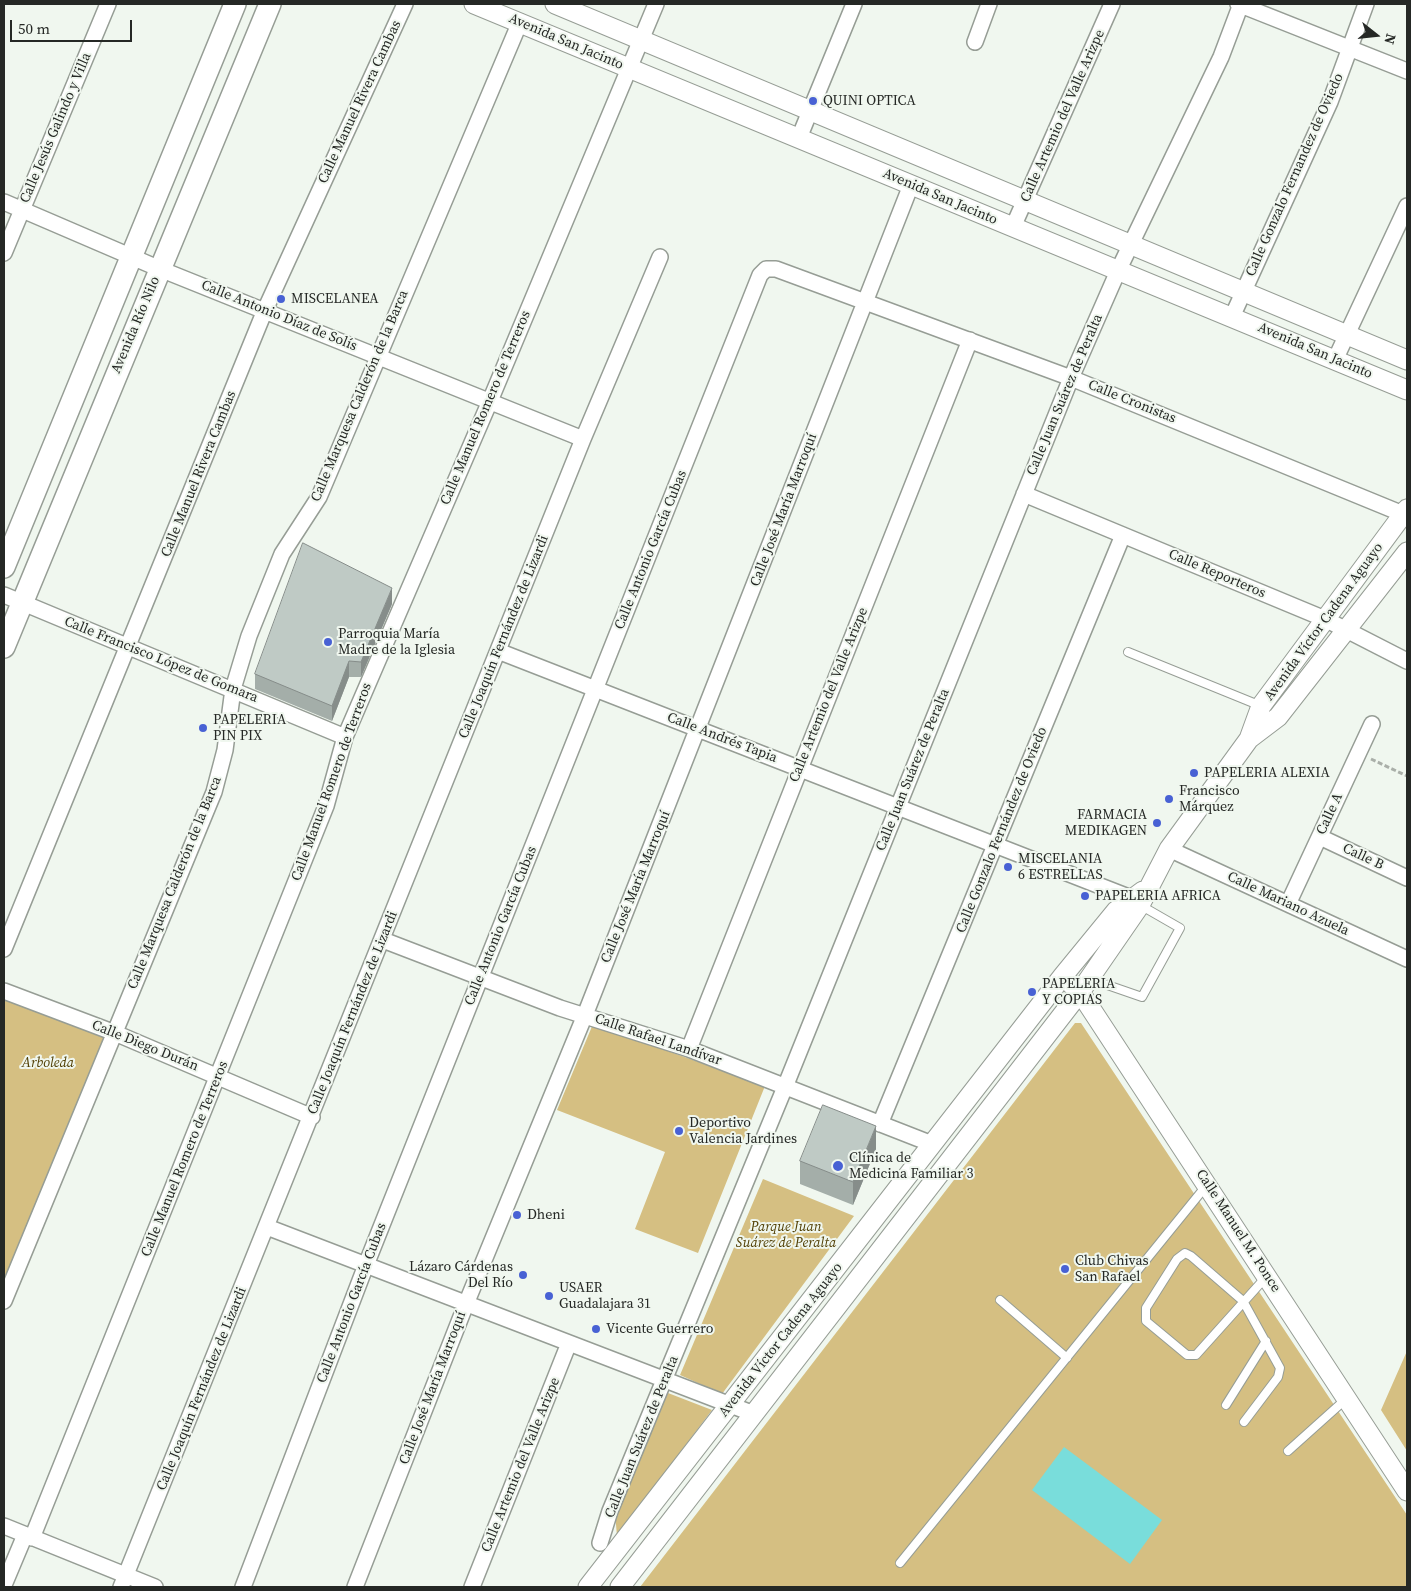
<!DOCTYPE html>
<meta charset="utf-8">
<style>
body{margin:0}
#map{position:relative;width:1411px;height:1591px;overflow:hidden;background:#f0f7ef;font-family:"Source Serif 4",serif}
canvas{display:block}
.frame{position:absolute;inset:0;border:5px solid #252825;pointer-events:none}
.north{position:absolute;left:1351px;top:10px;width:50px;height:50px;-webkit-text-stroke:4px #f0f7ef;paint-order:stroke;rotate:106deg;font-size:14px;font-weight:700;line-height:20px;text-align:center;color:#252825}
.north::after{content:'';display:block;margin:auto;width:18px;height:22px;background:#252825;clip-path:polygon(50% 0,100% 100%,50% 72%,0 100%)}
.scale{position:absolute;left:10px;top:20px;width:122px;height:22px;box-sizing:border-box;border:2px solid #252825;border-top:0;padding-left:6px;font-size:15px;line-height:18px;white-space:nowrap;color:#252825;-webkit-text-stroke:4px #f0f7ef;paint-order:stroke}
</style>
<div id="map">
<canvas width="1411" height="1591"></canvas>
<div class="frame"></div>
<div class="north">N</div>
<div class="scale">50 m</div>
</div>
<script>
const c = document.querySelector('canvas').getContext('2d');
c.lineJoin = 'round';
function paint(path, color) { c.fillStyle = color; c.fill(path, 'evenodd'); }
function strokePath(path, color, width, dash) { c.strokeStyle = color; c.lineWidth = width; c.lineCap = dash ? 'butt' : 'round'; c.setLineDash(dash || []); c.stroke(path); }
function drawText(font, color, halo, rows, align = 'center') {
  c.font = font + ' "Source Serif 4",serif'; c.lineWidth = 4; c.setLineDash([]); c.textBaseline = 'middle'; c.strokeStyle = halo; c.fillStyle = color; for (const [text, x, y, turn = 0] of rows) {
    c.save(); c.translate(x, y); c.rotate((+turn || 0) * Math.PI / 180); c.textAlign = isNaN(turn) ? turn : align; if (halo) c.strokeText(text, 0, 0); c.fillText(text, 0, 0); c.restore();
  }
}
const green = new Path2D(`
 M 4,997 L 108,1037 L 4,1284 Z
 M 1075,1023 L 1081,1023 L 1407,1515 L 1407,1585 L 1405,1587 L 640,1587 Z
 M 593,1024 L 765,1086 L 698,1253 L 635,1229 L 665,1152 L 557,1110 Z
 M 763,1179 L 854,1216 L 722,1394 L 680,1375 Z
 M 1407,1351 L 1407,1451 L 1381,1410 Z
 M 668,1393 L 712,1410 L 617,1536 L 615,1513 L 625,1482 Z`);
const water = new Path2D(`
 M 1064,1447 L 1162,1520 L 1130,1564 L 1032,1490 Z`);
const path = new Path2D(`
 M 1371,759 L 1407,776`);
const service = new Path2D(`
 M 1128,652 L 1261,706
 M 1090,979 L 1142,997 L 1180,928 L 1140,905
 M 1000,1300 L 1067,1358
 M 1226,1405 L 1266,1341
 M 1244,1422 L 1278,1377 L 1280,1368 L 1243,1301 L 1191,1256 L 1185,1253 L 1177,1259 L 1146,1308 L 1146,1321 L 1187,1355 L 1196,1355 L 1266,1277
 M 1288,1451 L 1346,1399
 M 900,1563 L 1206,1186`);
const minor = new Path2D(`
 M 1238,4 L 1407,71
 M 975,42 L 989,4
 M 799,138 L 854,4
 M 4,202 L 160,269 L 583,439
 M 1013,227 L 1112,4
 M 4,253 L 108,4
 M 1232,317 L 1330,102 L 1366,4
 M 1335,360 L 1407,206
 M 1024,494 L 1325,619 L 1407,661
 M 4,595 L 345,737
 M 498,651 L 1131,898 L 1140,905
 M 1320,837 L 1407,878
 M 1169,849 L 1407,959
 M 1288,904 L 1372,724
 M 383,940 L 560,1008 L 689,1049 L 932,1144
 M 4,949 L 265,310 L 405,4
 M 4,991 L 115,1033 L 312,1117
 M 689,1049 L 970,340
 M 880,1124 L 1123,535
 M 267,1227 L 754,1414
 M 4,1301 L 214,792 L 225,750 L 233,689 L 249,636 L 282,554 L 319,497 L 520,22
 M 4,1526 L 155,1587
 M 32,1538 L 326,806 L 345,737 L 490,401 L 656,4
 M 600,1543 L 610,1511 L 785,1087 L 1071,378 L 1118,271 L 1221,57 L 1241,4
 M 4,1585 L 25,1535
 M 121,1587 L 583,439 L 660,257
 M 243,1587 L 366,1265 L 760,275 L 766,269 L 776,269 L 1071,378 L 1403,514 L 1407,519
 M 355,1587 L 466,1304 L 585,1015 L 911,185
 M 472,1587 L 569,1343`);
const tertiary = new Path2D(`
 M 474,4 L 1407,390
 M 555,4 L 1407,360
 M 1249,739 L 1278,717 L 1407,552
 M 1071,984 L 1080,992 L 1407,1491
 M 588,1587 L 1062,977 L 1116,911 L 1143,891
 M 620,1587 L 1080,992 L 1140,905 L 1169,849 L 1249,739 L 1261,706 L 1407,509`);
const secondary = new Path2D(`
 M 4,567 L 235,4
 M 4,647 L 270,4`);
const wall = new Path2D(`
 M 392,604 L 361,677 L 349,677 L 332,721 L 255,689 L 255,674 Z
 M 876,1149 L 853,1205 L 800,1184 L 800,1161 Z`);
const shadedWall = new Path2D(`
 M 392,588 L 392,604 L 361,677 L 361,662 Z
 M 349,661 L 349,677 L 332,721 L 332,706 Z
 M 876,1126 L 876,1149 L 853,1205 L 853,1182 Z`);
const building = new Path2D(`
 M 303,543 L 392,588 L 361,662 L 349,661 L 332,706 L 255,674 Z
 M 823,1105 L 876,1126 L 853,1182 L 800,1161 Z`);
const markers = [
 [813,101,5,"#4861d4"],
 [281,299,5,"#4861d4"],
 [328,642,5,"#4861d4"],
 [203,728,5,"#4861d4"],
 [1194,773,5,"#4861d4"],
 [1169,799,5,"#4861d4"],
 [1157,823,5,"#4861d4"],
 [1008,867,5,"#4861d4"],
 [1085,896,5,"#4861d4"],
 [1032,992,5,"#4861d4"],
 [679,1131,5,"#4861d4"],
 [838,1166,6,"#4861d4"],
 [517,1215,5,"#4861d4"],
 [1065,1269,5,"#4861d4"],
 [523,1275,5,"#4861d4"],
 [549,1296,5,"#4861d4"],
 [596,1329,5,"#4861d4"]
];
const streetNames = [
 ["Avenida San Jacinto",566,42,23],
 ["Calle Manuel Rivera Cambas",360,102,-65],
 ["Calle Artemio del Valle Arizpe",1063,116,-66],
 ["Calle Jesús Galindo y Villa",56,128,-67],
 ["Calle Gonzalo Fernandez de Oviedo",1295,175,-66],
 ["Avenida San Jacinto",940,197,23],
 ["Calle Antonio Díaz de Solís",279,316,22],
 ["Avenida Río Nilo",136,325,-67],
 ["Avenida San Jacinto",1315,351,23],
 ["Calle Juan Suárez de Peralta",1065,395,-67],
 ["Calle Marquesa Calderón de la Barca",360,396,-67],
 ["Calle Cronistas",1132,402,22],
 ["Calle Manuel Romero de Terreros",486,408,-67],
 ["Calle Manuel Rivera Cambas",199,474,-68],
 ["Calle José María Marroquí",784,510,-69],
 ["Calle Antonio García Cubas",651,550,-68],
 ["Calle Reporteros",1217,574,23],
 ["Avenida Víctor Cadena Aguayo",1324,622,-54],
 ["Calle Joaquín Fernández de Lizardi",504,637,-68],
 ["Calle Francisco López de Gomara",161,660,22],
 ["Calle Artemio del Valle Arizpe",829,695,-68],
 ["Calle Andrés Tapia",722,738,21],
 ["Calle Juan Suárez de Peralta",913,770,-68],
 ["Calle Manuel Romero de Terreros",332,782,-70],
 ["Calle A",1330,814,-65],
 ["Calle Gonzalo Fernández de Oviedo",1002,830,-68],
 ["Calle B",1363,857,25],
 ["Calle Marquesa Calderón de la Barca",175,883,-68],
 ["Calle José María Marroquí",636,887,-68],
 ["Calle Mariano Azuela",1288,904,25],
 ["Calle Antonio García Cubas",501,926,-68],
 ["Calle Joaquín Fernández de Lizardi",353,1013,-68],
 ["Calle Rafael Landívar",658,1040,19],
 ["Calle Diego Durán",145,1046,22],
 ["Calle Manuel Romero de Terreros",185,1159,-68],
 ["Calle Manuel M. Ponce",1238,1231,57],
 ["Calle Antonio García Cubas",352,1303,-69],
 ["Avenida Víctor Cadena Aguayo",781,1340,-52],
 ["Calle José María Marroquí",433,1388,-69],
 ["Calle Joaquín Fernández de Lizardi",202,1389,-68],
 ["Calle Juan Suárez de Peralta",642,1437,-68],
 ["Calle Artemio del Valle Arizpe",521,1465,-68]
];
const poiNames = [
 ["QUINI OPTICA",823,101],
 ["MISCELANEA",291,299],
 ["Parroquia María",338,634],
 ["Madre de la Iglesia",338,650],
 ["PAPELERIA",213,720],
 ["PIN PIX",213,736],
 ["PAPELERIA ALEXIA",1204,773],
 ["Francisco",1179,791],
 ["Márquez",1179,807],
 ["FARMACIA",1147,815,"right"],
 ["MEDIKAGEN",1147,831,"right"],
 ["MISCELANIA",1018,859],
 ["6 ESTRELLAS",1018,875],
 ["PAPELERIA AFRICA",1095,896],
 ["PAPELERIA",1042,984],
 ["Y COPIAS",1042,1000],
 ["Deportivo",689,1123],
 ["Valencia Jardines",689,1139],
 ["Clínica de",849,1158],
 ["Medicina Familiar 3",849,1174],
 ["Dheni",527,1215],
 ["Club Chivas",1075,1261],
 ["San Rafael",1075,1277],
 ["Lázaro Cárdenas",513,1267,"right"],
 ["Del Río",513,1283,"right"],
 ["USAER",559,1288],
 ["Guadalajara 31",559,1304],
 ["Vicente Guerrero",606,1329]
];
const parkNames = [
 ["Arboleda",48,1063],
 ["Parque Juan",786,1227],
 ["Suárez de Peralta",786,1243]
];
paint(green, '#d5bf82');
paint(water, '#79dddb');
strokePath(service, '#969d95', 10);
strokePath(minor, '#969d95', 18);
strokePath(tertiary, '#969d95', 21);
strokePath(secondary, '#969d95', 24);
strokePath(path, '#aaafa9', 3, [5, 2.5]);
strokePath(service, '#fff', 8);
strokePath(minor, '#fff', 15);
strokePath(tertiary, '#fff', 19);
strokePath(secondary, '#fff', 21);
paint(wall, '#a4aea9');
paint(shadedWall, '#868d8a');
paint(building, '#bfcac5');
strokePath(building, '#868d8a', 1);
for (const [x, y, r, color] of markers) { const dot = new Path2D(); dot.arc(x, y, r, 0, 2 * Math.PI); c.fillStyle = color; c.fill(dot); strokePath(dot, '#f0f7ef', 2); }
drawText('14px', '#252825', '#f0f7ef', streetNames);
drawText('14px', '#252825', '#f0f7ef', poiNames, 'left');
drawText('italic 14px', '#513f04', '#f0f7ef', parkNames);
</script>
